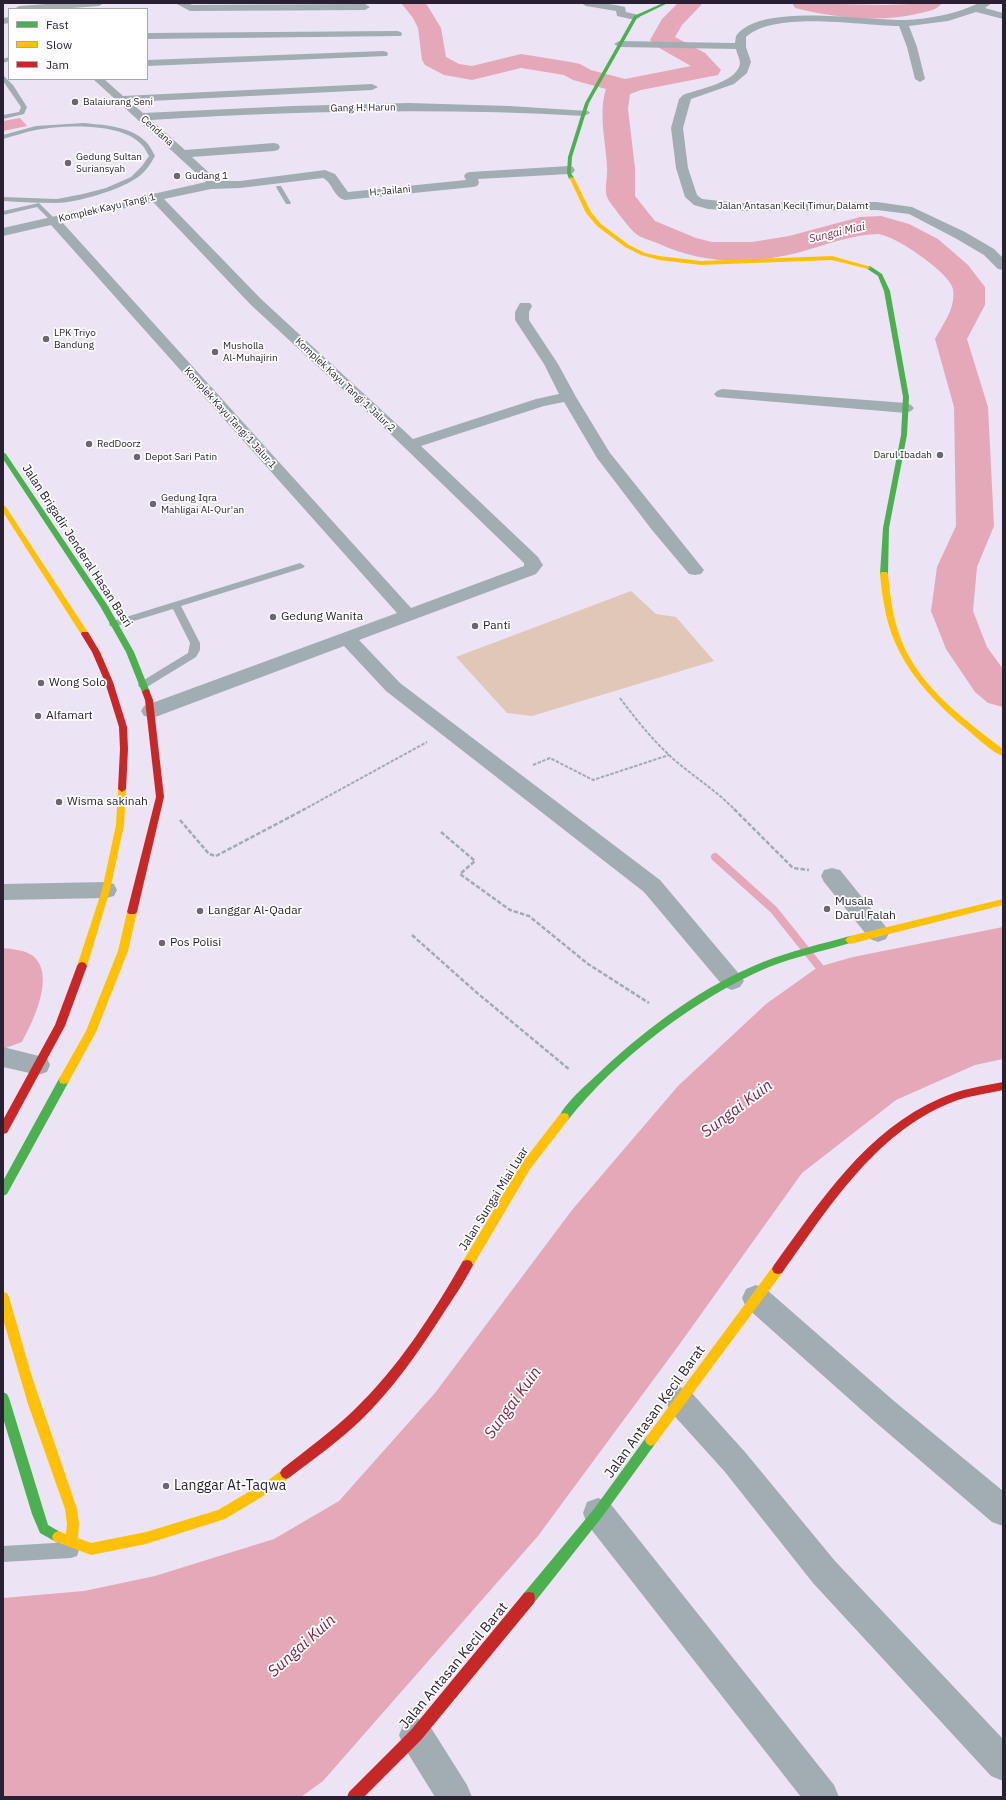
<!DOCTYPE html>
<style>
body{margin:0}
#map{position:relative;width:1006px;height:1800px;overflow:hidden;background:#ece4f5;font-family:"IBM Plex Sans",sans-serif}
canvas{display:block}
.frame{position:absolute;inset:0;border:4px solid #292033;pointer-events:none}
.legend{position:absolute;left:8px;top:8px;width:140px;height:72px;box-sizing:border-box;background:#fff;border:1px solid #a9a6ad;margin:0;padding:5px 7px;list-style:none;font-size:12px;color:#292033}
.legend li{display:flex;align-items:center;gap:8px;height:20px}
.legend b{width:20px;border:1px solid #a9a6ad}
</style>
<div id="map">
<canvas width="1006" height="1800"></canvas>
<div class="frame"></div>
<ul class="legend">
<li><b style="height:5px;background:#4caf50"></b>Fast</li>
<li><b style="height:5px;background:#ffc107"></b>Slow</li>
<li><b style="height:5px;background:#c62828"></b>Jam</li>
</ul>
</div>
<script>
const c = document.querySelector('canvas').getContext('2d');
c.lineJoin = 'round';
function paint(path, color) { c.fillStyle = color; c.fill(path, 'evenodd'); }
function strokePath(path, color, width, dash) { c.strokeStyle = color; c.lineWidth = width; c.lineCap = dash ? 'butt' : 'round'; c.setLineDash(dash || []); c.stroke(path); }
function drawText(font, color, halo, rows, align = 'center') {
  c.font = font + ' "IBM Plex Sans",sans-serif'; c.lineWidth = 3.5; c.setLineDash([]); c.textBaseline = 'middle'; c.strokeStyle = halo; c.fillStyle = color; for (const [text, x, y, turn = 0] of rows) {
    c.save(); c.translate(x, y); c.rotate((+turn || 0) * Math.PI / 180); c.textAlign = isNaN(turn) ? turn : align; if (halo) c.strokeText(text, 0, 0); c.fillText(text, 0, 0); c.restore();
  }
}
const green = new Path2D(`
 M 631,591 L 656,614 L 676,617 L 714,661 L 532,716 L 507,713 L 456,657 Z`);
const water = new Path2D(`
 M 20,118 L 27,126 L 3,131 L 3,121 Z
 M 1003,927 L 1003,1059 L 975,1065 L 896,1100 L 802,1173 L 679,1345 L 538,1536 L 323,1781 L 301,1797 L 3,1797 L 3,1598 L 84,1591 L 155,1576 L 274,1539 L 339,1501 L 435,1393 L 572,1210 L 678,1086 L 766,1004 L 818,967 L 853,957 Z`);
const stream = new Path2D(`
 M 715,857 L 774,910 L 825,974`);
const river = new Path2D(`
 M 401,3 L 425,3 L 427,5 L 441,28 L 446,57 L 459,64 L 472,66 L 521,54 L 571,62 L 580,64 L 591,70 L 625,79 L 691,66 L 654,45 L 650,40 L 662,19 L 678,3 L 703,3 L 682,25 L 675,37 L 705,53 L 721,70 L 718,75 L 641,90 L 630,94 L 628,109 L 635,168 L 635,196 L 655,221 L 696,238 L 712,242 L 752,242 L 789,236 L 860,217 L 881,216 L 909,224 L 938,239 L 968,265 L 985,287 L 985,305 L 967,339 L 988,407 L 994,526 L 977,567 L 973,611 L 987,647 L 1003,669 L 1003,707 L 988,703 L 975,692 L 946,649 L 931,611 L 937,567 L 956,526 L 954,407 L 935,339 C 943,324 956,308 953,289 C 951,274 894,234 877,234 C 852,235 828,244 804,251 C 753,265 705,265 657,243 C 650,240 640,238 635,233 C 631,230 608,201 607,197 C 604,189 608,176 607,167 C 606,142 598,114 606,89 L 573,80 L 564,75 L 521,68 L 472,80 L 444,75 L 425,65 L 422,60 L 418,28 L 413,18 Z
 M 792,3 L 884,5 L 942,3 C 937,10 929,11 921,13 C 880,23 835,18 795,8 Z
 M 3,948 C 12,949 25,950 33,956 C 56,975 33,1022 22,1042 L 3,1049 Z`);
const pathFar1 = new Path2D(`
 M 620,698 C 635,718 650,737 668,754 C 689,774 715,789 735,810
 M 533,765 L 550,758 L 593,780 L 669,755
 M 303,810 L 427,742`);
const path = new Path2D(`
 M 734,809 L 793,868 L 809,870
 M 180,820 L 209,854 L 216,856 L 305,809
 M 441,832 L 475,861 L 460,874 L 510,910 L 529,916 L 588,964 L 649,1003
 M 412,935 L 476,992 L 570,1070`);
const lane = new Path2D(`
 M 9,57 L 9,61 L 3,63 L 3,59 Z
 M 3,75 L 13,85 L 27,107 L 24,114 L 3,119 L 3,115 L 19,112 L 21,107 L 3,81 Z
 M 83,123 C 104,125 132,126 147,143 C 150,146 153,152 155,156 C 150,165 144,174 135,179 C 119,190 76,203 56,203 C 38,203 20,202 3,201 L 3,197 L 57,199 L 83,194 L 106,188 L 131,177 L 142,166 L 149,156 C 147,153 145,148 142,145 C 122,122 64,125 36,130 C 25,132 14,136 3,139 L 3,135 L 36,126 Z
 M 277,186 L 281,186 L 291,203 L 290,204 L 286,204 L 276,187 Z
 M 39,203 L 55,219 L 55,221 L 51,221 L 37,207 L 3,215 L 3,211 Z
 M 300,563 L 305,566 L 303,568 L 181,606 L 200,643 L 200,650 L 196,657 L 147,687 L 139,687 L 138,685 L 139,683 L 188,653 L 190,643 L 173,609 L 114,627 L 110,626 L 109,624 L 110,622 Z
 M 71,1542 L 77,1544 L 79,1550 L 77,1556 L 71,1558 L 3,1562 L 3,1546 Z`);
const street = new Path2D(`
 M 59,3 L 104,3 L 99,6 L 59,9 L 14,9 L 19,6 Z
 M 175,3 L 188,3 L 192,5 L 365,4 L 370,7 L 365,10 L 190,11 Z
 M 581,3 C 596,3 610,3 625,7 L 626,12 L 639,15 L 640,17 L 635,20 L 617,16 L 616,11 L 586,6 Z
 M 979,3 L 992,3 L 985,8 L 1003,13 L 1003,19 L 976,12 L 948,21 L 909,26 L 917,47 L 925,79 L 920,82 L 915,79 L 907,47 L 899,26 C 860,26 776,10 746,37 L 746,47 L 751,62 L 747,73 L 734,84 L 691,99 L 683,128 L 688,168 L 697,195 L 702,199 L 739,203 L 877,202 L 912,207 L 965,232 L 994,249 L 1003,258 L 1003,270 L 998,269 L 984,255 L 955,238 L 909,214 L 877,210 L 739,211 L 708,209 L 694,205 L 685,197 L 676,168 L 671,128 L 679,99 L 683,95 C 698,89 736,83 740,64 C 740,59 737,54 736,49 L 619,47 L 614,44 L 619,41 L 735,43 L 736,36 C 761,2 865,21 905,20 C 930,19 956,14 979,3 Z
 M 9,17 L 9,23 L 3,24 L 3,18 Z
 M 397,31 L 401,32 L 402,34 L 401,36 L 147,39 L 147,33 Z
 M 383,51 L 387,52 L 388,54 L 387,56 L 147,66 L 147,60 Z
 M 93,79 L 104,79 L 123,96 L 372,84 L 378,87 L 372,90 L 130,102 L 143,113 L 293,106 L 409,103 L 509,106 L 588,111 L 590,113 L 584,116 C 439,108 295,111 151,120 L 185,150 L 274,143 L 278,144 L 280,147 L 278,150 L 274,151 L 192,157 L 218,181 L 240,181 L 325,170 L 335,174 L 348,192 L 466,180 L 464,176 L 466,173 L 470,172 L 569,166 L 573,167 L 575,170 L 573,173 L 569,174 L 478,179 L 479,183 L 477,186 L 473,187 L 345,200 C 333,197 333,183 323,178 L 240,188 L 211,189 L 164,199 L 261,299 L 413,439 L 536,399 L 559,394 L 544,364 L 515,320 L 515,312 L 520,303 L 530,303 L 532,306 L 529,312 L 529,320 L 558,364 L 576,397 L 610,453 L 704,570 L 701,574 L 695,575 L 689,574 L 652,530 L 597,458 L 564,402 L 544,406 L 421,446 L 538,557 L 543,565 L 536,574 L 359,640 L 400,683 L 660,880 L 740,975 L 744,981 L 740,987 L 732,990 L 724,987 L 644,892 L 386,691 L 344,646 L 158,716 L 151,717 L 144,716 L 141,711 L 144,706 L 397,613 L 51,225 L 3,236 L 3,228 L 206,182 ZM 153,202 L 251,305 L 377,421 L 524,563 L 524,566 L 411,608 L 62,222 Z
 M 722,389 L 906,403 L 911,405 L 914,408 L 911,411 L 906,413 L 717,397 L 714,394 L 717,391 Z
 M 832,868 L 840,870 L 886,927 L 889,933 L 886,939 L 878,942 L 870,939 L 824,882 L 821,876 L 824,870 Z
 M 106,882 L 114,884 L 117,890 L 114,896 L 106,898 L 3,900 L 3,884 Z
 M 3,1047 L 47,1058 L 50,1065 L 47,1072 L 38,1075 L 3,1067 Z
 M 756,1285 L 766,1289 L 894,1401 L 1003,1491 L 1003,1526 L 992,1522 L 874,1421 L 746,1307 L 742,1298 L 746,1289 Z
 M 680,1387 L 690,1391 L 745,1452 L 835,1561 L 1003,1739 L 1003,1781 L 991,1776 L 813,1583 L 725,1472 L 670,1411 L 666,1401 L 670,1391 Z
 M 598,1498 L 609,1502 L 834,1785 L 839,1797 L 801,1797 L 587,1524 L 583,1513 L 587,1502 Z
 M 416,1718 L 428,1723 L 467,1785 L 472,1797 L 435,1797 L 404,1747 L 399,1735 L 404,1723 Z`);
const fast = new Path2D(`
 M 663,3 L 668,3 L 637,18 L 589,103 L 572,157 L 571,173 L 574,178 L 569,179 L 567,173 L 568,157 L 585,103 L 634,16 Z
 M 866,266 L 870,266 L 882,274 L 890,291 L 909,397 L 907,435 L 889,528 L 888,574 L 884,576 L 880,574 L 883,528 L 901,435 L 903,397 L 884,291 L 878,276 L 866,268 Z
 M 3,452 L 6,454 L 108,606 L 134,652 L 150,692 L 149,694 L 146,695 L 142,692 L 126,652 L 100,606 L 3,459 Z
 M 850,936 L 853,938 L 855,940 L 853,942 C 825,951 796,956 769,967 C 697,997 616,1059 568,1120 L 564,1121 L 560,1120 L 559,1117 C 567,1100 590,1082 604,1068 C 651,1025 703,986 763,962 C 791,951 821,944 850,936 Z
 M 64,1076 L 68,1077 L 69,1080 L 68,1083 L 7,1194 L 3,1196 L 3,1181 L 60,1077 Z
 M 3,1392 L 7,1394 L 9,1398 L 48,1525 L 62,1533 L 64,1537 L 62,1541 L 58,1543 L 40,1533 L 32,1514 L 3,1418 Z
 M 651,1434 L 655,1436 L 657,1440 L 655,1444 L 602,1517 L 534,1603 L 529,1604 L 524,1603 L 523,1598 L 524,1593 L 594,1509 L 647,1436 Z`);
const slow = new Path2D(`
 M 569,177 L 574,178 L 591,212 L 601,224 L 629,245 L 645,253 L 659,256 L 701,261 L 832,256 L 871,267 L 868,269 L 832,260 L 701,265 L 659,260 L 641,255 L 625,247 L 597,226 L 586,213 Z
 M 3,505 L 6,507 L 89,634 L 88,636 L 85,636 L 81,634 L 3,512 Z
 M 881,572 L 887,572 L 888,574 C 890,594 892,612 898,631 C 914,683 962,718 1003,749 L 1003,756 C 993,753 977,738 969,731 C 928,698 892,658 884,604 C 882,594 881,584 880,574 Z
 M 122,786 L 126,789 L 124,825 L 110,890 L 87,966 L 85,969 L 79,969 L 77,966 L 102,890 L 116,825 L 118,789 Z
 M 1003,899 L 1003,905 L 850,944 L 847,942 L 845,940 L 847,938 L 850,936 Z
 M 132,909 L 135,910 L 137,912 L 128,951 L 96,1032 L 68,1083 L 64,1084 L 60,1083 L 59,1080 L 60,1077 L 86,1031 L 118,951 L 127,912 L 129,910 Z
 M 564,1113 L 568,1114 L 569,1117 L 568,1120 L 530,1169 L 471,1269 L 467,1270 L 463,1269 L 461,1265 L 463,1261 L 522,1163 L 560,1114 Z
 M 778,1264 L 782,1265 L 784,1269 L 782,1273 L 655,1444 L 651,1446 L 647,1444 L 645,1440 L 647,1436 L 774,1265 Z
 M 3,1292 L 7,1293 L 9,1297 L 32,1377 L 77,1509 L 79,1524 L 78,1538 L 91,1543 L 146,1532 L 218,1510 L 267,1481 L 286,1467 L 290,1469 L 292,1473 L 290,1477 L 275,1489 L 225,1519 L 146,1544 L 91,1555 L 54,1541 L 52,1537 L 54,1533 L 58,1531 L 66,1534 L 67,1524 L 65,1509 L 28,1404 L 3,1319 Z`);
const jam = new Path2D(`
 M 82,632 L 88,632 L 100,652 L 113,682 L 127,727 L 128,749 L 126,789 L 122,792 L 118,789 L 120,749 L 119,727 L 105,682 L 92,652 L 81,634 Z
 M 146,689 L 149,690 L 153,700 L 164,797 L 137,912 L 135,914 L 129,914 L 127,912 L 156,797 L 145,700 L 142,692 Z
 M 82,962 L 85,963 L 87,966 L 65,1026 L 7,1133 L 3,1134 L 3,1120 L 55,1025 L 77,966 L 79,963 Z
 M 1003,1082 L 1003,1090 C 985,1094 967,1096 950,1103 C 874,1134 828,1209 782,1273 L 778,1274 L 774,1273 L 772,1269 L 774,1265 C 820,1202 866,1130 941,1098 C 961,1089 982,1086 1003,1082 Z
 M 467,1260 L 471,1261 L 473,1265 C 464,1283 452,1300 441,1317 C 418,1353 392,1390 361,1420 C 339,1441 314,1459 290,1477 L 286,1479 L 282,1477 L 280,1473 L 282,1469 C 306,1450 331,1432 353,1411 C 398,1368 432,1315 463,1261 Z
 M 529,1592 L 534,1593 L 535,1598 L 534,1603 L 421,1740 L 364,1797 L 347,1797 L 349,1792 L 411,1730 L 524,1593 Z`);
const markers = [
 [75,102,4,"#6d6577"],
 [68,163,4,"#6d6577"],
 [177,176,4,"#6d6577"],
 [46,339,4,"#6d6577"],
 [215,352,4,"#6d6577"],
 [89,444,4,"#6d6577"],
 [940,455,4,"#6d6577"],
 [137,457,4,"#6d6577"],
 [153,504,4,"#6d6577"],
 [273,617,4,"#6d6577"],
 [475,626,4,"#6d6577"],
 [41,683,4,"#6d6577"],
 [38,716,4,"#6d6577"],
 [59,802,4,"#6d6577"],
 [827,909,4,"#6d6577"],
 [200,911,4,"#6d6577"],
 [162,943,4,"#6d6577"],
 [166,1486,4,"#6d6577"]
];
const farPoinames = [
 ["Balaiurang Seni",83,102],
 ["Gedung Sultan",76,157],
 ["Suriansyah",76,169],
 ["Gudang 1",185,176],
 ["LPK Triyo",54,333],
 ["Bandung",54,345],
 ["Musholla",223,346],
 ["Al-Muhajirin",223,358],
 ["RedDoorz",97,444],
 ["Darul Ibadah",932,455,"right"],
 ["Depot Sari Patin",145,457],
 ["Gedung Iqra",161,498],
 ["Mahligai Al-Qur'an",161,510]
];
const farStreetnames = [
 ["Gang H. Harun",363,108,-1],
 ["Cendana",157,131,42],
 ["H. Jailani",390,191,-5],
 ["Jalan Antasan Kecil Timur Dalamt",793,206],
 ["Komplek Kayu Tangi 1",107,208,-13],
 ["Komplek Kayu Tangi 1 Jalur 2",345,385,43],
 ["Komplek Kayu Tangi 1 Jalur 1",230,418,48]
];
const farWaternames = [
 ["Sungai Miai",837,233,-13]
];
const streetNames = [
 ["Jalan Brigadir Jenderal Hasan Basri",77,546,57],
 ["Jalan Sungai Miai Luar",494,1199,-58]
];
const poiNames = [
 ["Gedung Wanita",281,617],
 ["Panti",483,626],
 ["Wong Solo",49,683],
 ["Alfamart",46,716],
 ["Wisma sakinah",67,802],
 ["Musala",835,902],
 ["Darul Falah",835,916],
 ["Langgar Al-Qadar",208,911],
 ["Pos Polisi",170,943]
];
const nearStreetnames = [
 ["Jalan Antasan Kecil Barat",655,1412,-54],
 ["Jalan Antasan Kecil Barat",454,1666,-50]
];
const nearPoinames = [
 ["Langgar At-Taqwa",174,1486]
];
const nearWaternames = [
 ["Sungai Kuin",737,1109,-37],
 ["Sungai Kuin",513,1403,-54],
 ["Sungai Kuin",302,1646,-42]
];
paint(green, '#e0c7b8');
paint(water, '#e4a8b8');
strokePath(stream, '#e4a8b8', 8);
paint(river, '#e4a8b8');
strokePath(pathFar1, '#a3aab1', 2, [3.5, 1.5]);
strokePath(path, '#a3aab1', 2.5, [4.5, 2]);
paint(lane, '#a1adb2');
paint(street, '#a1adb2');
paint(fast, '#4caf50');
paint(slow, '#ffc107');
paint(jam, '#c62828');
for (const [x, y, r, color] of markers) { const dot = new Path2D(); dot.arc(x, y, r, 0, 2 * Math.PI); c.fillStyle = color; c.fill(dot); strokePath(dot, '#fff', 1.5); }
drawText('10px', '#292033', '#fff', farPoinames, 'left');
drawText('10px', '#292033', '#fff', farStreetnames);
drawText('italic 11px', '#7e1e3c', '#fff', farWaternames);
drawText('12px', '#292033', '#fff', streetNames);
drawText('12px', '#292033', '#fff', poiNames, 'left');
drawText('14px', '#292033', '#fff', nearStreetnames);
drawText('14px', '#292033', '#fff', nearPoinames, 'left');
drawText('italic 16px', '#7e1e3c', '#fff', nearWaternames);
</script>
